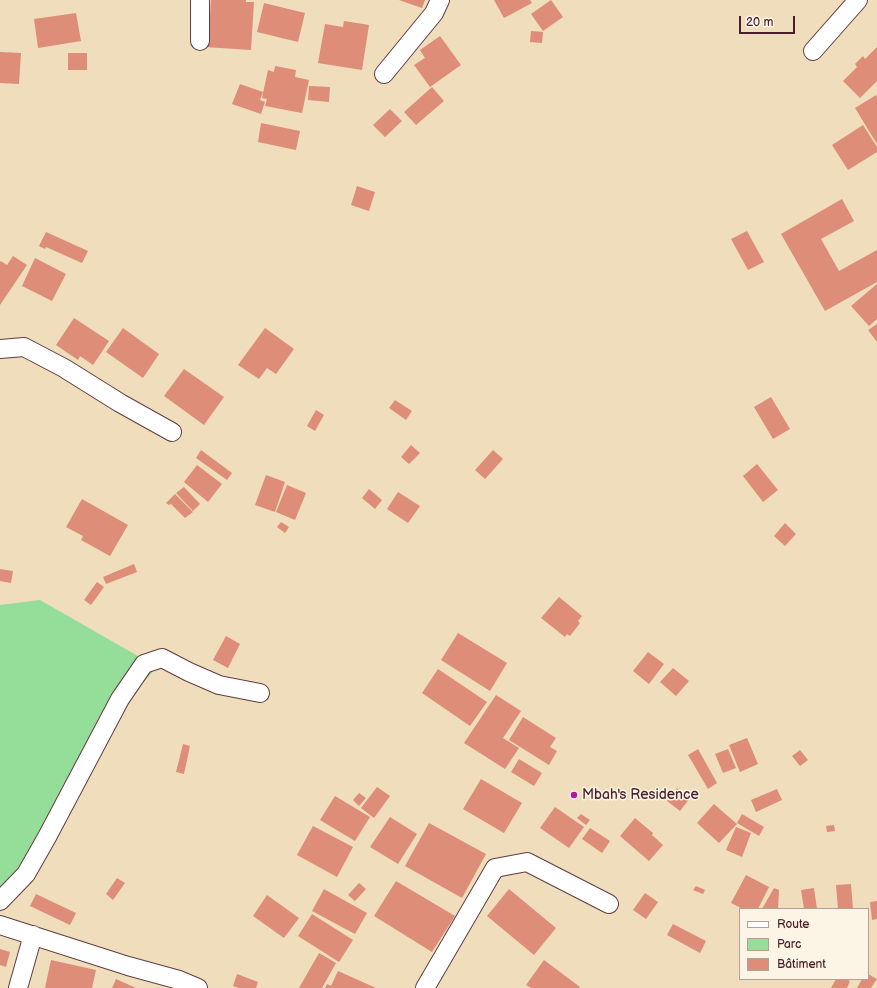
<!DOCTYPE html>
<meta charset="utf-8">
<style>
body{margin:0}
#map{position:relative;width:877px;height:988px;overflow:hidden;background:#efddbb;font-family:"Balsamiq Sans",sans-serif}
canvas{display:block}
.legend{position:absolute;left:739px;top:908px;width:130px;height:72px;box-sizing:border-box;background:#fcf5e5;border:1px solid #b59f9b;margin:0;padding:5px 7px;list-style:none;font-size:12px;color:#4a1f2b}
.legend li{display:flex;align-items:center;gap:8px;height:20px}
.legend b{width:20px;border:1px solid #b59f9b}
.scale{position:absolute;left:739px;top:16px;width:56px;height:18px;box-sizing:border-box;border:2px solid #4a1f2b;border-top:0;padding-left:5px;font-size:12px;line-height:14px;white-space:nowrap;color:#4a1f2b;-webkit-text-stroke:3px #fcf5e5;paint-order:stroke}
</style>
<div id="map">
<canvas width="877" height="988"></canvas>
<ul class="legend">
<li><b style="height:5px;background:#fff"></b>Route</li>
<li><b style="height:11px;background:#94de9a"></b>Parc</li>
<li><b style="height:11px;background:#de8d78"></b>Bâtiment</li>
</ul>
<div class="scale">20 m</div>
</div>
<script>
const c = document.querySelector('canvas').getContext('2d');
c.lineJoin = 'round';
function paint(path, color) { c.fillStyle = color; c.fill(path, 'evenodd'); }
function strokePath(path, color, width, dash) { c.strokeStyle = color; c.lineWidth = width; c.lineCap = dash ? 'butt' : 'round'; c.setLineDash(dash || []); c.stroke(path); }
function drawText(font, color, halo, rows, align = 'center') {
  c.font = font + ' "Balsamiq Sans",sans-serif'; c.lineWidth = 3; c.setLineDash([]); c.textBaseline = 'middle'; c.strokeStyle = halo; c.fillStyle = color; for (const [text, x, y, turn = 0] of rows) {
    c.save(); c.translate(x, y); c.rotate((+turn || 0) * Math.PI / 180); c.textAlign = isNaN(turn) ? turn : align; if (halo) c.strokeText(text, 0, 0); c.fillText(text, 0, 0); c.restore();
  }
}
const green = new Path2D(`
 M 40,600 L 157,667 L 136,691 L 24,888 L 0,912 L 0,605 Z`);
const building = new Path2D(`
 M 211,0 L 246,0 L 246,2 L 254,2 L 251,50 L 205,47 L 207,15 L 210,15 Z
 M 399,0 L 425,0 L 422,8 Z
 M 494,0 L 530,0 L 532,3 L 504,18 Z
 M 551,0 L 563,17 L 543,31 L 531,14 Z
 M 264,3 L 305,13 L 298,42 L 257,32 Z
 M 76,13 L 81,41 L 38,48 L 34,19 Z
 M 344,21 L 369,25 L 362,70 L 318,63 L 325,24 L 343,27 Z
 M 531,31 L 543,32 L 542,43 L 530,42 Z
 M 440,36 L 461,65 L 430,87 L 414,65 L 425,58 L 420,50 Z
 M 877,47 L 877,81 L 860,98 L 843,81 L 857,67 L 855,64 L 863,56 L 865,59 Z
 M 0,52 L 21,53 L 19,84 L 0,83 Z
 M 68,53 L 87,53 L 87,70 L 68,70 Z
 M 275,66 L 296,70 L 295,77 L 309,80 L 302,113 L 265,106 L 267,99 L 262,98 L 268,70 L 274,72 Z
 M 240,84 L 263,92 L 260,100 L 265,102 L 261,114 L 232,104 Z
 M 309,86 L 330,87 L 329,102 L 308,100 Z
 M 432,87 L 444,101 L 416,125 L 404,112 Z
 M 876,95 L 877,97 L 877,144 L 855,108 Z
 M 390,109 L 402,121 L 385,137 L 373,125 Z
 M 261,123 L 300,131 L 296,150 L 258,142 Z
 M 863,125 L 877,147 L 877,152 L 848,170 L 832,145 Z
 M 357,186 L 375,192 L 369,211 L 351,205 Z
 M 842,199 L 854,221 L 821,239 L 839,271 L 877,250 L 877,282 L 825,311 L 781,234 Z
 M 747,231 L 764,262 L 748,270 L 731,239 Z
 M 46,232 L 88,251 L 82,263 L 46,247 L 45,249 L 39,246 Z
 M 13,256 L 27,265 L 0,305 L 0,262 L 1,261 L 7,265 Z
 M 35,258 L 66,274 L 52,301 L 22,286 Z
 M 877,284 L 877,319 L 869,326 L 851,306 Z
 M 74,318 L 109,341 L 93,365 L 80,356 L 78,360 L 56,345 Z
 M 877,324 L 877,342 L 868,330 Z
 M 123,328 L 159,354 L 143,378 L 106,352 Z
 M 265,328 L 294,349 L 276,374 L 267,368 L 259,379 L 238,365 Z
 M 184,369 L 224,397 L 204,425 L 164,396 Z
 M 771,397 L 790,429 L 773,439 L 754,407 Z
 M 395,400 L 412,411 L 406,420 L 389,408 Z
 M 316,410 L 324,415 L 315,431 L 307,426 Z
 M 411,445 L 420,453 L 409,464 L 401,457 Z
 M 201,450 L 232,473 L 227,480 L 196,458 Z
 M 493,450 L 503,459 L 485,479 L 475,470 Z
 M 757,464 L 778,490 L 763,502 L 743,476 Z
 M 197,465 L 222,484 L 208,502 L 184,482 Z
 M 266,475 L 285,482 L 275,512 L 255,505 Z
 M 287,485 L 306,493 L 295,520 L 276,512 Z
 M 184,487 L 200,504 L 193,511 L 176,493 Z
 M 369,489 L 382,500 L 375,509 L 362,498 Z
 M 398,492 L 420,506 L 408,523 L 387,509 Z
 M 175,494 L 193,512 L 185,518 L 171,504 L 169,505 L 166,503 Z
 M 82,499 L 128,525 L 110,556 L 81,540 L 83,536 L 66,527 Z
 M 281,522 L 289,527 L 285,533 L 277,527 Z
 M 785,523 L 796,534 L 785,546 L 774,536 Z
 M 134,564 L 137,572 L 106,584 L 103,577 Z
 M 0,569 L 13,571 L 11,583 L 0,581 Z
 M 97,582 L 104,587 L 91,605 L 84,600 Z
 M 559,597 L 582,616 L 578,621 L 580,623 L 570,636 L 567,634 L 565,637 L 541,618 Z
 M 458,633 L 507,663 L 490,691 L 441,660 Z
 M 226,636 L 240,644 L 228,668 L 213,660 Z
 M 648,652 L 664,664 L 649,684 L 633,671 Z
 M 673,668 L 689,681 L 676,696 L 660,682 Z
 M 438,669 L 487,702 L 470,726 L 422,693 Z
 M 496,695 L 521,711 L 503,738 L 519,748 L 505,769 L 464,743 Z
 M 523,717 L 556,738 L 550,747 L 557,751 L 549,765 L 509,740 Z
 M 747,738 L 758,764 L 740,772 L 729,745 Z
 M 183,744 L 190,746 L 184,774 L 176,772 Z
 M 698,749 L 717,783 L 708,789 L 688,755 Z
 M 728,749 L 736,768 L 723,773 L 715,754 Z
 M 800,750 L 808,760 L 800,766 L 792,756 Z
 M 519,759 L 542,773 L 534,786 L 511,772 Z
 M 481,779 L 522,803 L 504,833 L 463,809 Z
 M 377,787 L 390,796 L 374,818 L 361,808 Z
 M 677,788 L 690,798 L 680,811 L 667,801 Z
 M 777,789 L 782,800 L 756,812 L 751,800 Z
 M 359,793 L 366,798 L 359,806 L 353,800 Z
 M 335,796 L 370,817 L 355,841 L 320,820 Z
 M 714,804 L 737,824 L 719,843 L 697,823 Z
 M 555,807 L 584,827 L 569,848 L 540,828 Z
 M 581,814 L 590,820 L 586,825 L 577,818 Z
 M 742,814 L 764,827 L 759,836 L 737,823 Z
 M 390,817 L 417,834 L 398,864 L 370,847 Z
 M 635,818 L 653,833 L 652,835 L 663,845 L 649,861 L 620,836 Z
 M 429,823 L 486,854 L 462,898 L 405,866 Z
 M 834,825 L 835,831 L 827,832 L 826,826 Z
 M 313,826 L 353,847 L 337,877 L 297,855 Z
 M 736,827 L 751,833 L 742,857 L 726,850 Z
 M 590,828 L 610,841 L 602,853 L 582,839 Z
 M 746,875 L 769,887 L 758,909 L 743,909 L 731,903 Z
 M 117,878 L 125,883 L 113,900 L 106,894 Z
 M 396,881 L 455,916 L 432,952 L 374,916 Z
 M 359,883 L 366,889 L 355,901 L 348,895 Z
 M 851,884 L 853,909 L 838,909 L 836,885 Z
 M 696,886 L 705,890 L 703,894 L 693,890 Z
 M 774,888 L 779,890 L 778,909 L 762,909 Z
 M 814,888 L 817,909 L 804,909 L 801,890 Z
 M 324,889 L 367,913 L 355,934 L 312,911 Z
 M 509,889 L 556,928 L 534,955 L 487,916 Z
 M 645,893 L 658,902 L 646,919 L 633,910 Z
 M 36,894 L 76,913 L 70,925 L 30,906 Z
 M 267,895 L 299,918 L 284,938 L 253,916 Z
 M 877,901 L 877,919 L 872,920 L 870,902 Z
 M 312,914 L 353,940 L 339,962 L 298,936 Z
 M 673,924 L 706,941 L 700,953 L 667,935 Z
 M 0,949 L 10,952 L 6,967 L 0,965 Z
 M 319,953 L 336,963 L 322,988 L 299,988 Z
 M 51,960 L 96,970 L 92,988 L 45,988 Z
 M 544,960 L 580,987 L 579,988 L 531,988 L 526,985 Z
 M 338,971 L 376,988 L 325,988 L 327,984 L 331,986 Z
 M 237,974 L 258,982 L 256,988 L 239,988 L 233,986 Z
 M 868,974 L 877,979 L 871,988 L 857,988 L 862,979 L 868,979 Z
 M 116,979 L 136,988 L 112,988 Z
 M 836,979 L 846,979 L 850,981 L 847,988 L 831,988 Z`);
const minor = new Path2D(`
 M 200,0 L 200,41
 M 813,51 L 858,0
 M 384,74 L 434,13 L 440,0
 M 0,349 L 24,347 L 64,368 L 120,403 L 172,432
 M 0,901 L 26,874 L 47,837 L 120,699 L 144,664 L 162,658 L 189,672 L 219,685 L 260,693
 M 0,925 L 128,966 L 179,980 L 198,988
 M 18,988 L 33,935
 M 425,988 L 495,868 L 527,862 L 609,904`);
const markers = [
 [574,795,4,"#b5179e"]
];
const poiNames = [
 ["Mbah's Residence",582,795]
];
paint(green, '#94de9a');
paint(building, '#de8d78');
strokePath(minor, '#633c41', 20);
strokePath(minor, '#fff', 18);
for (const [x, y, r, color] of markers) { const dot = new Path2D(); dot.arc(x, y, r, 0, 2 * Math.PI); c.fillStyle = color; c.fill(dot); strokePath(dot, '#fcf5e5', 1.5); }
drawText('14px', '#4a1f2b', '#fcf5e5', poiNames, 'left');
</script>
